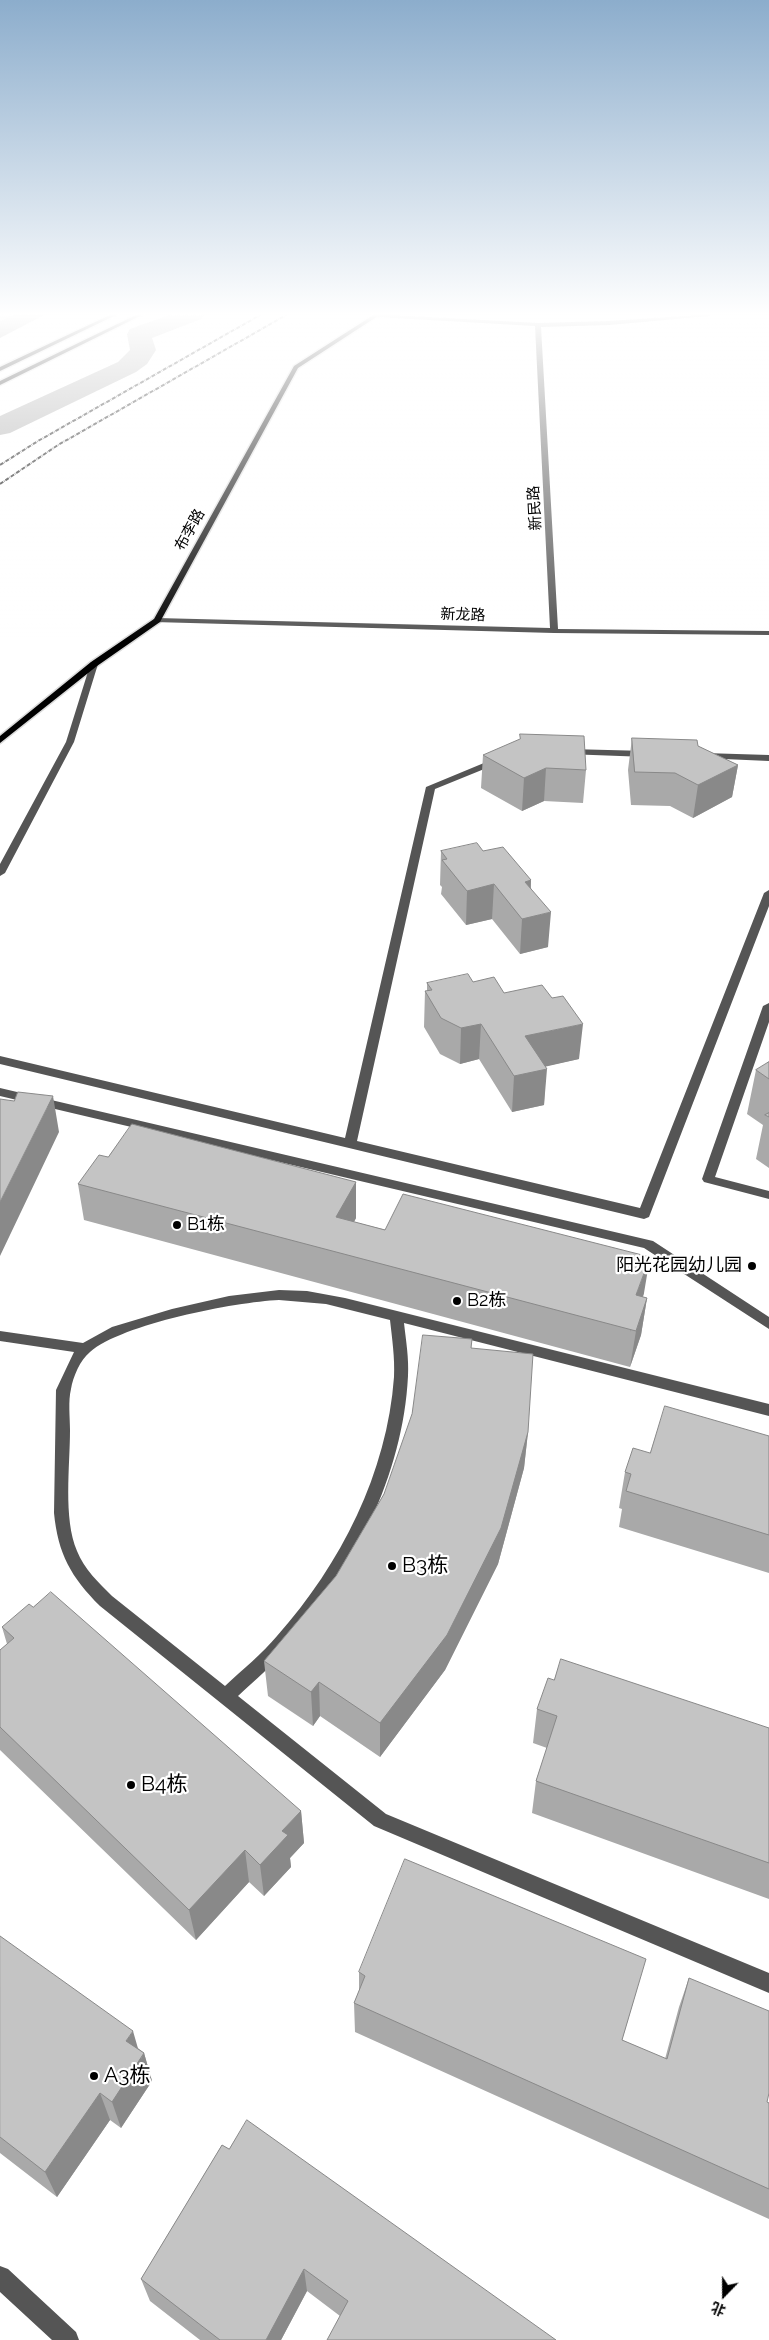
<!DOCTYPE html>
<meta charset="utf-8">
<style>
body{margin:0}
#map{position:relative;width:769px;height:2340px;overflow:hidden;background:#fff;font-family:Raleway,"Noto Sans SC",sans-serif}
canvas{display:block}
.north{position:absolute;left:699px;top:2270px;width:50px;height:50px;-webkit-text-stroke:4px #fff;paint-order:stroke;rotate:202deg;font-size:14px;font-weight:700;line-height:20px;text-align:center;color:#000}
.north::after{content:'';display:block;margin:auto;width:18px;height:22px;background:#000;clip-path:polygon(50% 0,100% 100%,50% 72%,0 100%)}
</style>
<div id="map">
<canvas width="769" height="2340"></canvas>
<div class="north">北</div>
</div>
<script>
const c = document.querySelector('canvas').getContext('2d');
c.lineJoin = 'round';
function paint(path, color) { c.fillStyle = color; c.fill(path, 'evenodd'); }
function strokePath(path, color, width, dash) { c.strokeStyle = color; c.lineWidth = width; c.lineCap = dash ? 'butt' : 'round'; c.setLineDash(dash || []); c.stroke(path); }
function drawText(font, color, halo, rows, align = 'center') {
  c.font = font + ' Raleway,"Noto Sans SC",sans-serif'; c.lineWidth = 4.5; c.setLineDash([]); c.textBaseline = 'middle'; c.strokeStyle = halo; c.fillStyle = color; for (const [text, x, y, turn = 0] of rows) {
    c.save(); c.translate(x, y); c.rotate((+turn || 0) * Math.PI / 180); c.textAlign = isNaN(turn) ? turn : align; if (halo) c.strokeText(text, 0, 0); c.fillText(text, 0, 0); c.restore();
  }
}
const river = new Path2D(`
 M 172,314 L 205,314 L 201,319 L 152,338 L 156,350 L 147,364 L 136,372 L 10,433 L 0,435 L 0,416 L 118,362 L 130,350 L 127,334 L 130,329 Z`);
const minor = new Path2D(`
 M 374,314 L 538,323 L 609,321 L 712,314 L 710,316 L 609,325 L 541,327 L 558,629 L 769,631 L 769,635 L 554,633 L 154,622 L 153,620 L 157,618 L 550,628 L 535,326 L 376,317 Z
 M 91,662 L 98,664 L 74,742 L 5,873 L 0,876 L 0,864 L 66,742 Z
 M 569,749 L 647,751 L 652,754 L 647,757 L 566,754 L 566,750 Z
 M 704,753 L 769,755 L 769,761 L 701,758 L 701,754 Z
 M 496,758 L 501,761 L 499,763 L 435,789 L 357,1141 L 640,1208 L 764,893 L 769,890 L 769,906 L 649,1217 L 644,1219 L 0,1064 L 0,1056 L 345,1138 L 426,787 Z
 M 769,1003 L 769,1022 L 715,1177 L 769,1191 L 769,1199 L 704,1182 L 702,1179 L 763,1006 Z
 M 0,1088 L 653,1241 L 769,1317 L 769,1329 L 644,1248 L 0,1096 Z
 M 279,1290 L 307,1291 L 345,1298 L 769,1404 L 769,1416 L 404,1323 C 406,1341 409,1358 408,1376 C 403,1476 353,1571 290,1646 C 274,1664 255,1680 238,1696 L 386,1814 L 769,1973 L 769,1993 L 374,1826 L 100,1606 C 71,1577 58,1554 54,1513 L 56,1390 L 74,1352 L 0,1341 L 0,1331 L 83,1343 L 112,1327 L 172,1309 L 229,1296 ZM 279,1300 L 326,1304 L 390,1320 C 392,1338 395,1358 394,1377 C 387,1473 341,1564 277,1636 C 262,1654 243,1669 225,1686 L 112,1596 C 99,1583 84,1569 77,1551 C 63,1518 70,1466 70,1430 C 70,1417 68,1401 71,1389 C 73,1377 80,1360 90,1352 C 122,1324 235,1302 279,1300 Z
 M 0,2266 L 8,2269 L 76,2332 L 79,2340 L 52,2340 L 0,2292 Z`);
const major = new Path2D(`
 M 112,314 L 118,314 L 0,371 L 0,367 Z
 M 138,314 L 144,314 L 0,385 L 0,381 Z
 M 375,314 L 381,314 L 298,368 L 160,622 L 97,666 L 0,743 L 0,736 L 91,662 L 154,619 L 294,366 Z`);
const rail = new Path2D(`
 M 0,465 L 38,441 L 262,314
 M 0,484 L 58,445 L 288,314`);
const wall = new Path2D(`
 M 632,738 L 698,746 L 738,765 L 732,797 L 693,818 L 670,806 L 631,805 L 628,770 Z
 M 483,755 L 586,770 L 583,803 L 544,801 L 522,811 L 481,788 Z
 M 441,851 L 531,880 L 531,888 L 548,947 L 520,954 L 492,919 L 466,925 L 441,894 L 442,887 L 440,885 Z
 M 473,982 L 504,993 L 579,1059 L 546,1066 L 544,1105 L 512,1112 L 479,1059 L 460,1064 L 440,1054 L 424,1027 L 425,991 L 427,991 L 427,983 Z
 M 769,1062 L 769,1168 L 756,1159 L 763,1125 L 747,1114 L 756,1070 Z
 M 108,1157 L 356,1182 L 356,1218 L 354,1222 L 644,1293 L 643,1297 L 647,1298 L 641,1335 L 630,1367 L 84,1220 L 78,1184 Z
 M 472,1339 L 471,1348 L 528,1432 L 524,1468 L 498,1564 L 445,1670 L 380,1757 L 320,1716 L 313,1726 L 268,1696 L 264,1661 L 336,1576 L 384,1494 Z
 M 769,1436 L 769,1573 L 619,1527 L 622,1509 L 619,1508 L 625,1472 L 650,1453 Z
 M 33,1607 L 301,1811 L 304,1843 L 290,1858 L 291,1867 L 264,1896 L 249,1882 L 196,1940 L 0,1750 L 0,1650 L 7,1644 L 2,1627 Z
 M 554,1680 L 769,1728 L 769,1899 L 532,1813 L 536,1781 L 547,1748 L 533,1743 L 537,1709 Z
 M 0,1936 L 144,2053 L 152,2081 L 121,2128 L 110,2120 L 57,2197 L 0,2153 Z
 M 359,1972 L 637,1989 L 622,2040 L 665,2059 L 679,2007 L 689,1978 L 767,2102 L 769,2103 L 769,2219 L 355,2032 L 354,2003 L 359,1991 Z
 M 222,2145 L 556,2340 L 340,2316 L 307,2291 L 281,2340 L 200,2340 L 150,2301 L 141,2279 Z`);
const shadedWall = new Path2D(`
 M 16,314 L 46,314 L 0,338 L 0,322 Z
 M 738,765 L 732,797 L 693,818 L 698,785 Z
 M 546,768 L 544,801 L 522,811 L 524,778 Z
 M 531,880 L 529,915 L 525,882 Z
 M 494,884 L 492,919 L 466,925 L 467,891 Z
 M 551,912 L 548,947 L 520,954 L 522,919 Z
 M 481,1024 L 479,1059 L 460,1064 L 461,1028 Z
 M 583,1024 L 579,1059 L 522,1072 L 525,1036 Z
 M 547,1069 L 544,1105 L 512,1112 L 514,1076 Z
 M 53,1096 L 59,1132 L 0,1256 L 0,1202 Z
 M 356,1182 L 356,1218 L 337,1253 L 336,1217 Z
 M 650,1257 L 644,1293 L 630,1332 L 636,1295 Z
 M 647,1298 L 641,1335 L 630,1367 L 636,1331 Z
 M 528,1432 L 524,1468 L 498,1564 L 445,1670 L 380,1757 L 380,1723 Z
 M 319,1682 L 320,1716 L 313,1726 L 311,1692 Z
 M 301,1811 L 304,1843 L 290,1858 L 291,1867 L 264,1896 L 260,1865 L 282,1831 Z
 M 245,1850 L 249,1882 L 196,1940 L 189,1910 Z
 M 133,2031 L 141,2059 L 144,2053 L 152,2081 L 121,2128 L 112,2102 L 126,2041 Z
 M 100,2093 L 110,2120 L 57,2197 L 45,2172 Z
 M 304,2269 L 307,2291 L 281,2340 L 266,2340 Z`);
const building = new Path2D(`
 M 0,314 L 16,314 L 0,322 Z
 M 520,734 L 584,736 L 586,770 L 546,768 L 524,778 L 483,755 L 520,739 Z
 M 632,738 L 697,740 L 698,746 L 738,765 L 698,785 L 675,773 L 635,772 Z
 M 477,843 L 483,851 L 503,847 L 531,880 L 525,882 L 551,912 L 522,919 L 494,884 L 467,891 L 442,860 L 447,859 L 441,851 Z
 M 468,974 L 473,982 L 494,977 L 504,993 L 542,985 L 552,998 L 563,996 L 583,1024 L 525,1036 L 547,1069 L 514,1076 L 481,1024 L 461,1028 L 441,1018 L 425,991 L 432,990 L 427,983 Z
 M 769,1062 L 769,1079 L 756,1070 Z
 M 18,1092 L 53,1096 L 0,1202 L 0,1099 L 14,1101 Z
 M 769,1113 L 769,1117 L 765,1115 Z
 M 132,1124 L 356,1182 L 336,1217 L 385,1230 L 403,1194 L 650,1257 L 636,1295 L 647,1298 L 636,1331 L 78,1184 L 99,1155 L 108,1157 Z
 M 423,1335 L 472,1339 L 471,1348 L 533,1354 L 528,1432 L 501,1528 L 447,1635 L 380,1723 L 319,1682 L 311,1692 L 264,1661 L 336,1576 L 384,1494 L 412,1414 Z
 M 665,1406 L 769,1436 L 769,1535 L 626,1491 L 631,1474 L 625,1472 L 633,1448 L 650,1453 Z
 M 51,1592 L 301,1811 L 282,1831 L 288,1835 L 260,1865 L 245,1850 L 189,1910 L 0,1727 L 0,1650 L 14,1638 L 2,1627 L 29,1604 L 33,1607 Z
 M 561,1659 L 769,1728 L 769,1863 L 536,1781 L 557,1716 L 537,1709 L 548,1678 L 554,1680 Z
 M 405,1859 L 646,1959 L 622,2040 L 667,2059 L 689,1978 L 769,2011 L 769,2093 L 767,2102 L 769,2103 L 769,2189 L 354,2003 L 365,1976 L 359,1972 Z
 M 0,1936 L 133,2031 L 126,2041 L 144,2053 L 112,2102 L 100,2093 L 45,2172 L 0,2137 Z
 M 247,2120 L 556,2340 L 327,2340 L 348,2301 L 304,2269 L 266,2340 L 220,2340 L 141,2279 L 222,2145 L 229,2149 Z`);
const markers = [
 [177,1225,5,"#000"],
 [752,1266,5,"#000"],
 [457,1301,5,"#000"],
 [392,1566,5,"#000"],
 [131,1785,5,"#000"],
 [94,2076,5,"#000"]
];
const farStreetnames = [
 ["新民路",535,508,-93],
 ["布李路",190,530,-61],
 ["新龙路",463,615,2]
];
const poiNames = [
 ["B1栋",187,1225],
 ["阳光花园幼儿园",742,1266,"right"],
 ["B2栋",467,1301]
];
const nearPoinames = [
 ["B3栋",402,1566],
 ["B4栋",141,1785],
 ["A3栋",104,2076]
];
paint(river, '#a3a3a3');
strokePath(major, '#dbdbdb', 3);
paint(minor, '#555');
paint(major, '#000');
strokePath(rail, '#000', 2, [4, 1, 0.5, 1]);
paint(wall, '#a9a9a9');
paint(shadedWall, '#898989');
paint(building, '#c4c4c4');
strokePath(building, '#898989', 1);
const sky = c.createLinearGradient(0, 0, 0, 641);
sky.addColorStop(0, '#8cadcc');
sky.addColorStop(0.49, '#fff');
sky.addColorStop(1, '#ffffff00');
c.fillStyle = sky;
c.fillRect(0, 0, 769, 641);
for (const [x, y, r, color] of markers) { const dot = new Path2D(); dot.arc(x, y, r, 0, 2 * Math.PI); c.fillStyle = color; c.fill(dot); strokePath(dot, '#fff', 2); }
drawText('15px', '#000', '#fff', farStreetnames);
drawText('18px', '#000', '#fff', poiNames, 'left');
drawText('21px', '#000', '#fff', nearPoinames, 'left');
</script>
